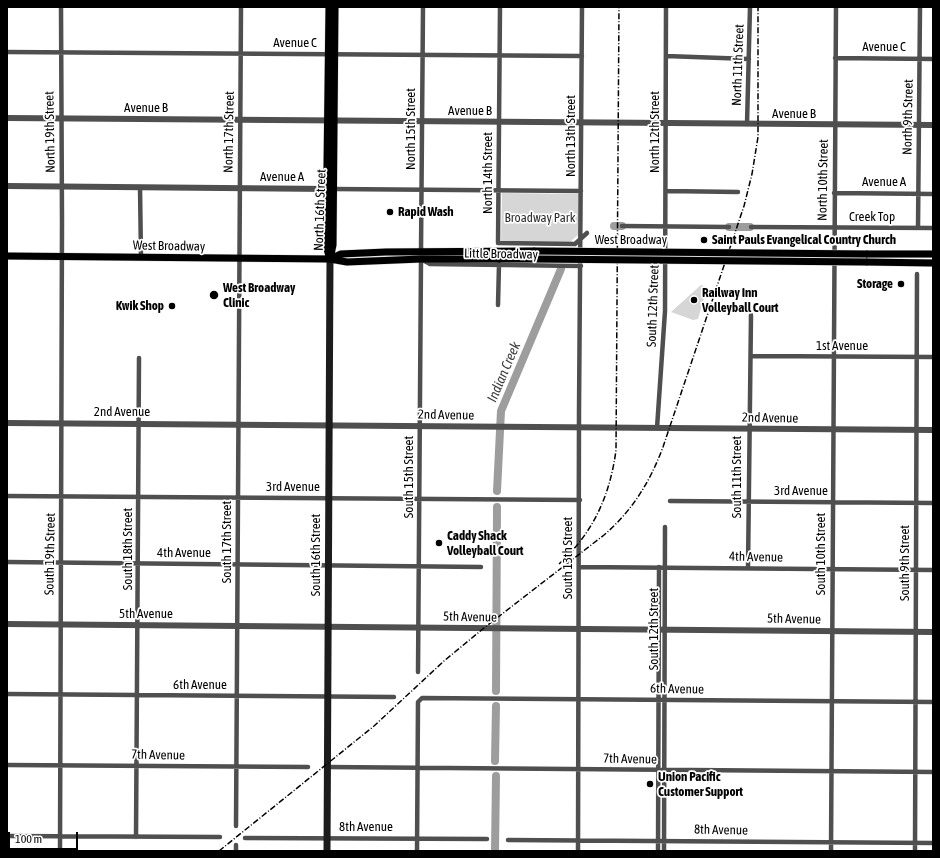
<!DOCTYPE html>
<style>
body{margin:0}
#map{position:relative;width:940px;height:858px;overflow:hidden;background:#fff;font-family:"Asap Condensed",sans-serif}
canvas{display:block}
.frame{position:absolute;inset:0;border:8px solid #000;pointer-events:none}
.scale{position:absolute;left:8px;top:832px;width:70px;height:18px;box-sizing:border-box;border:2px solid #000;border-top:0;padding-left:5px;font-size:12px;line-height:14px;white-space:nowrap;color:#000;-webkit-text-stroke:3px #fff;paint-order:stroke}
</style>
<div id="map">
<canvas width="940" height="858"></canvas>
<div class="frame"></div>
<div class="scale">100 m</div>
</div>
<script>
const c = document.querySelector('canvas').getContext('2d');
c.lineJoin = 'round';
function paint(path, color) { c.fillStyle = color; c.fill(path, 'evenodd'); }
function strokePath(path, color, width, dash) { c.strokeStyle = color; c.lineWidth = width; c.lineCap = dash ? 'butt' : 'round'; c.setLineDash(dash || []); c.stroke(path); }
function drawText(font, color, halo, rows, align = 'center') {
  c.font = font + ' "Asap Condensed",sans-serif'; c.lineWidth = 3.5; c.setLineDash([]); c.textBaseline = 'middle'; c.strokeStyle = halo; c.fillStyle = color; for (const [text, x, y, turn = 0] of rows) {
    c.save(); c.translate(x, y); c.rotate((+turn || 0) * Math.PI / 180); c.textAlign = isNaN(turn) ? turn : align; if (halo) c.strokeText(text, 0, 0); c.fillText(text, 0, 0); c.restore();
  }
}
const green = new Path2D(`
 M 502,193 L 579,194 L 578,235 L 570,242 L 501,242 Z
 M 701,285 L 707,287 L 698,319 L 693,320 L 671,312 Z`);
const river = new Path2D(`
 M 614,226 L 622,226
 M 729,227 L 750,227
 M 497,491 L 501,411 L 561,269
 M 496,691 L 497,507
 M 495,761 L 496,706
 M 495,851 L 496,776`);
const minor = new Path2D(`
 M 500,7 L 498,243 L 575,244 L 587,233
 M 7,52 L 582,56
 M 666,56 L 749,59
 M 835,58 L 933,59
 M 747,124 L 750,7
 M 140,187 L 141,257
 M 333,189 L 581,191
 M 666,191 L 738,192
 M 834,193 L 933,194
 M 622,226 L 729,227
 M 751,227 L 933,228
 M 918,228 L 920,7
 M 421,251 L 423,7
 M 498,305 L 499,264
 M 751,356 L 933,357
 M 657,428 L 665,311 L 666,7
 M 7,496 L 580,500
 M 670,501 L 933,503
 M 7,562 L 481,567
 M 579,567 L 933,570
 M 748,568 L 751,315
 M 418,672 L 421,259 L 430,264 L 581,266
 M 7,694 L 394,697
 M 7,765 L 308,767
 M 327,767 L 933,772
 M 236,826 L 241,7
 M 7,836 L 220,837
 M 136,837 L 139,358
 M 245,838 L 487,839
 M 508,840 L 933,843
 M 60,851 L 62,221 L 61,7
 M 236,851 L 236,845
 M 417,851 L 418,702 L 422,698 L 933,702
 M 578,851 L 579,411 L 582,7
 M 658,851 L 659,567
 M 664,851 L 665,527
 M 831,851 L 836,7
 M 915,851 L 917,274`);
const tertiary = new Path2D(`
 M 7,118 L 933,125
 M 7,186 L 330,189
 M 7,423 L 933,430
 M 7,624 L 933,632`);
const secondary = new Path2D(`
 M 327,851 L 330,259`);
const primary = new Path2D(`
 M 329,7 L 326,246 L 330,259
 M 866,254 L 933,254
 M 7,256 L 330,259 L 347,262 L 421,259 L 535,259
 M 330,259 L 333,245 L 335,7
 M 330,259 L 341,254 L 386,252 L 535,251
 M 866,262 L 933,263`);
const rail = new Path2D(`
 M 559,564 C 593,533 610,496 616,450 L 619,7
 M 219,851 L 374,726 L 444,661 L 484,628 L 604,535 C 632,511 650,482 663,447 L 744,206 L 752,174 L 758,137 L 758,7`);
const primaryBridge = new Path2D(`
 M 535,251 L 866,254
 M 535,259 L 866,262`);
const markers = [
 [390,212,4,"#000"],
 [704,240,4,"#000"],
 [901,284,4,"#000"],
 [214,295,5,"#000"],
 [694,300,4,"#000"],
 [172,306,4,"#000"],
 [439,543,4,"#000"],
 [650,784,4,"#000"]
];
const streetNames = [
 ["Avenue C",295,43],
 ["Avenue C",884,47],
 ["North 11th Street",738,65,-88],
 ["Avenue B",146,108],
 ["Avenue B",470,111],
 ["Avenue B",794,114],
 ["North 9th Street",908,117,-89],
 ["North 15th Street",411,129,-90],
 ["North 19th Street",50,132,-91],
 ["North 17th Street",229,132,-89],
 ["North 12th Street",655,132,-90],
 ["North 13th Street",571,136,-90],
 ["North 14th Street",488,173,-90],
 ["Avenue A",282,177],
 ["North 10th Street",823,180,-89],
 ["Avenue A",884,182],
 ["North 16th Street",320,210,-88],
 ["Creek Top",872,217],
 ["West Broadway",631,240],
 ["West Broadway",169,246,1],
 ["Little Broadway",501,254,1],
 ["South 12th Street",653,306,-88],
 ["1st Avenue",842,346],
 ["2nd Avenue",122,412],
 ["2nd Avenue",446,415,1],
 ["2nd Avenue",770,418,1],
 ["South 15th Street",409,477,-90],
 ["South 11th Street",737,477,-90],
 ["3rd Avenue",293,487],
 ["3rd Avenue",801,491],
 ["South 17th Street",227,542,-90],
 ["South 18th Street",128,549,-90],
 ["4th Avenue",184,553],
 ["South 19th Street",50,554,-89],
 ["South 10th Street",821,554,-90],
 ["South 16th Street",316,555,-90],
 ["4th Avenue",756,557,1],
 ["South 13th Street",568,558,-90],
 ["South 9th Street",905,563,-90],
 ["5th Avenue",146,614],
 ["5th Avenue",470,617,1],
 ["5th Avenue",794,619,1],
 ["South 12th Street",654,629,-90],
 ["6th Avenue",200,685],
 ["6th Avenue",677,689,1],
 ["7th Avenue",158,755,1],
 ["7th Avenue",630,759,1],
 ["8th Avenue",366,827],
 ["8th Avenue",721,830,1]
];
const poiNames = [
 ["Rapid Wash",398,212],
 ["Saint Pauls Evangelical Country Church",712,240],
 ["Storage",893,284,"right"],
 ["West Broadway",223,288],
 ["Clinic",223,303],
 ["Railway Inn",702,293],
 ["Volleyball Court",702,308],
 ["Kwik Shop",164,306,"right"],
 ["Caddy Shack",447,536],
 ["Volleyball Court",447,551],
 ["Union Pacific",658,777],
 ["Customer Support",658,792]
];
const parkNames = [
 ["Broadway Park",540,218]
];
const waterNames = [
 ["Indian Creek",504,372,-67]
];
paint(green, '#d6d6d6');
strokePath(river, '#9d9d9d', 8);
strokePath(primary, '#dbdbdb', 8);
strokePath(minor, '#4f4f4f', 4.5);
strokePath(tertiary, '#4f4f4f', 6);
strokePath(secondary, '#1c1c1c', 7);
strokePath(primary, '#000', 7);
strokePath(rail, '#000', 1.5, [6, 2, 1, 2]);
strokePath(primaryBridge, '#dbdbdb', 8, []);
strokePath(primaryBridge, '#000', 7);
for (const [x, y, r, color] of markers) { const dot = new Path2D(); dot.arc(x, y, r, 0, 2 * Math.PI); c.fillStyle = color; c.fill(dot); strokePath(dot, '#fff', 1.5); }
drawText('13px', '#000', '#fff', streetNames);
drawText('bold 13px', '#000', '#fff', poiNames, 'left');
drawText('13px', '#2d2d2d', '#fff', parkNames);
drawText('italic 14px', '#3e3e3e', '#fff', waterNames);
</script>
